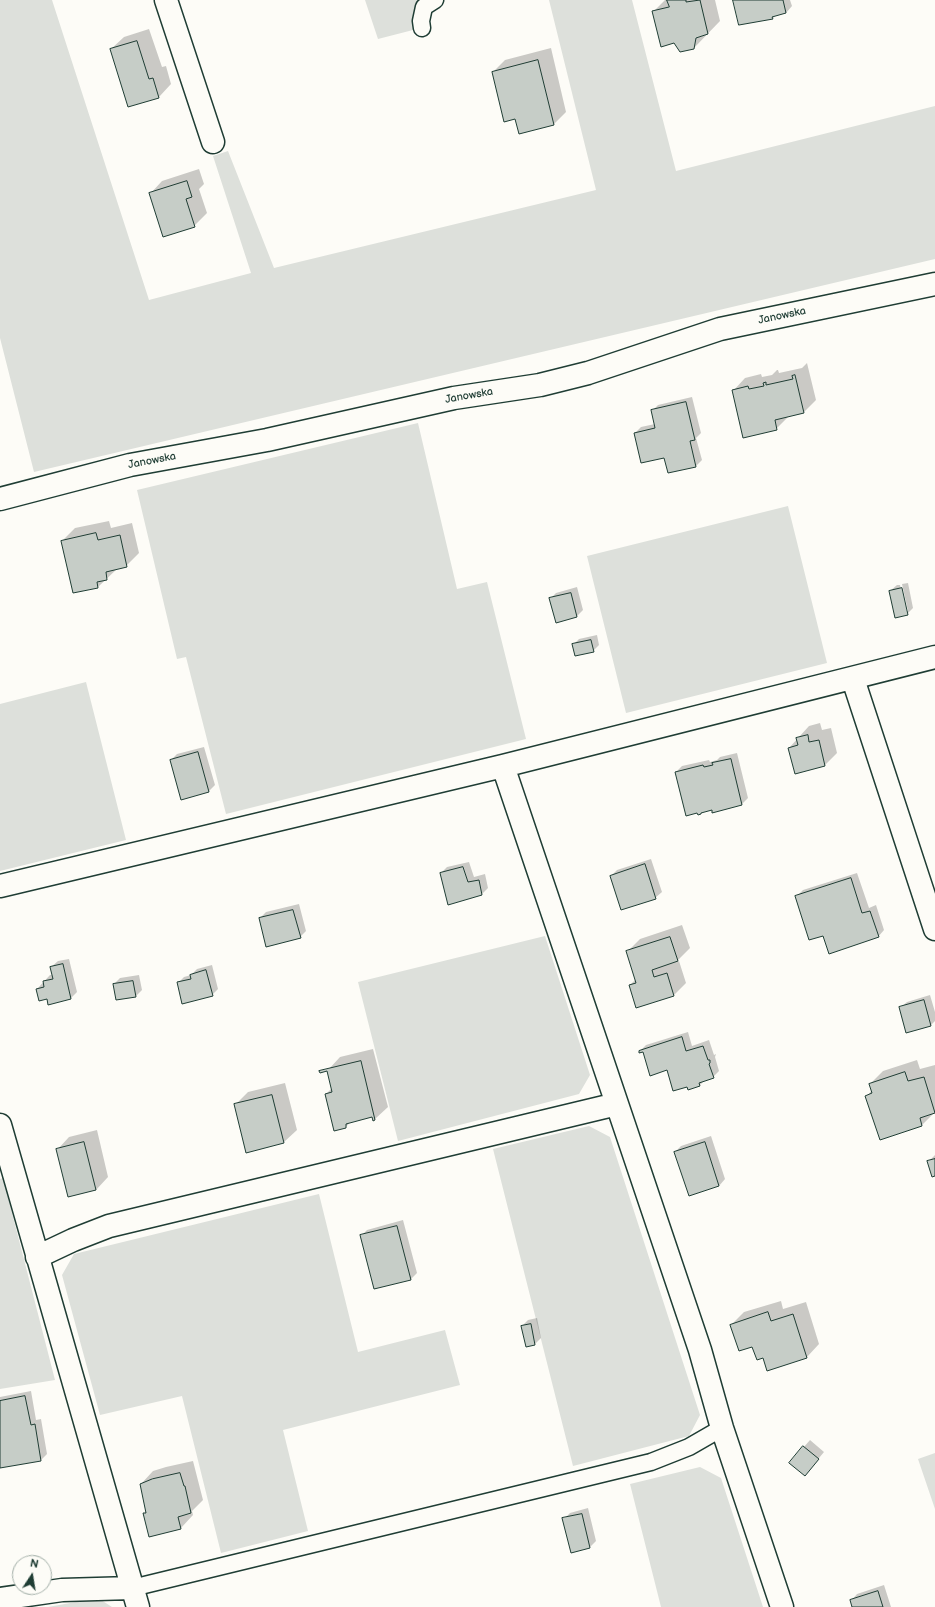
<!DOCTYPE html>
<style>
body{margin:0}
#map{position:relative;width:935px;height:1607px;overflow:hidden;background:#fdfcf7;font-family:"Balsamiq Sans",sans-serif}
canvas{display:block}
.north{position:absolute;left:12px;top:1555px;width:40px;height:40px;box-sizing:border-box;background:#fdfcf7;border:1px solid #a4b0a9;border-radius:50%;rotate:12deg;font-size:11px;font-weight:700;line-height:16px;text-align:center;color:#1f3d34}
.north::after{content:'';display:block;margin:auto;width:14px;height:18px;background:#1f3d34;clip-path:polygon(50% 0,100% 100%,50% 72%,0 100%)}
</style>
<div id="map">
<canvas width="935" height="1607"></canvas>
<div class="north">N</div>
</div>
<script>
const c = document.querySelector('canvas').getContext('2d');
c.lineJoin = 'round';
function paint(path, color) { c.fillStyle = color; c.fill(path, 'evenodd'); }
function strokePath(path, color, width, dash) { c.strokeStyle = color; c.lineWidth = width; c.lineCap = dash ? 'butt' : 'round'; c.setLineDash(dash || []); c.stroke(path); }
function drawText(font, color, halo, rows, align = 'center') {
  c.font = font + ' "Balsamiq Sans",sans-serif'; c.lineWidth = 3; c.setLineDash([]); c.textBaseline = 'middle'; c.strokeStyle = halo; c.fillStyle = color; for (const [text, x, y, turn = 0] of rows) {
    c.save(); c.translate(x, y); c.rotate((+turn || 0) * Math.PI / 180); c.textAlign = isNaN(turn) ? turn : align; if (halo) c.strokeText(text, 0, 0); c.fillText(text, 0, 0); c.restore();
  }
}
const green = new Path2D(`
 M 0,0 L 52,0 L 149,300 L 251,273 L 213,156 L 228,151 L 274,268 L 596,190 L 549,0 L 632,0 L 676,171 L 935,106 L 935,259 L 34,472 L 0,338 Z
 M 365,0 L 426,0 L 416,14 L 413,30 L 378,39 Z
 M 418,423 L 457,589 L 487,582 L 526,739 L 226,814 L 186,657 L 177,659 L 137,490 Z
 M 788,506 L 827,663 L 626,713 L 587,556 Z
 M 86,682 L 126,840 L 0,871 L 0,704 Z
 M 545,936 L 590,1075 L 579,1094 L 398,1141 L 358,982 Z
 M 589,1126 L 610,1137 L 700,1415 L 689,1436 L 573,1466 L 493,1149 Z
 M 3,1178 L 55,1380 L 0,1389 L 0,1179 Z
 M 319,1194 L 358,1352 L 445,1330 L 460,1385 L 283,1430 L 308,1531 L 221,1553 L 182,1396 L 100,1415 L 62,1275 L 74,1254 Z
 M 935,1453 L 935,1509 L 918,1459 Z
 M 700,1467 L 721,1478 L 763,1607 L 661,1607 L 630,1484 Z
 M 98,1598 L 112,1607 L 48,1607 Z`);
const shadow = new Path2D(`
 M 665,0 L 715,0 L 720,21 L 694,48 L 653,12 Z
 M 734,0 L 790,0 L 792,6 L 786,13 L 776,15 L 772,19 Z
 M 149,29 L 162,67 L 166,66 L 171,84 L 159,97 L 129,106 L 111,49 L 124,37 Z
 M 551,48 L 566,112 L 554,124 L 520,133 L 516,118 L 493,72 L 505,60 Z
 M 199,169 L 204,184 L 199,189 L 207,213 L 194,226 L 150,194 L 162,181 Z
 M 807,363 L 816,400 L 803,413 L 789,416 L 776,429 L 733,391 L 745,378 L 761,374 L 762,377 L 772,375 L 777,370 L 778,370 L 779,373 L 802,368 Z
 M 692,397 L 701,433 L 696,438 L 702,460 L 696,466 L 665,456 L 635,433 L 641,427 L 655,424 L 652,411 L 658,405 Z
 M 109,521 L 111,528 L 132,523 L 139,553 L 126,566 L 118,568 L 98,587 L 74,592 L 62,541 L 75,528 Z
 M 908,583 L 913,608 L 907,614 L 890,591 L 897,585 L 900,585 L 906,611 L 908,611 L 902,584 Z
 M 577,587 L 583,610 L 577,616 L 550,599 L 556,593 Z
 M 597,635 L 599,645 L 593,651 L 573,645 L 579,639 Z
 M 820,723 L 822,730 L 831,728 L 837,753 L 825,765 L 789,748 L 809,726 Z
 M 204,747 L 215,785 L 209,791 L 181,798 L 171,760 L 177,754 Z
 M 737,753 L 748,798 L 742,804 L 712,809 L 676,772 L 682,766 L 709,760 L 710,762 L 717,760 L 720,757 Z
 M 651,859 L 662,892 L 655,898 L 611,876 L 617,870 Z
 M 469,862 L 474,877 L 485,874 L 488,888 L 482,894 L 441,873 L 447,867 Z
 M 857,873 L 869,908 L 876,905 L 884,930 L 878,937 L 824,935 L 797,896 L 803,890 Z
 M 299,904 L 306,931 L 300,937 L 260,918 L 266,912 Z
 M 682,925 L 690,948 L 676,962 L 679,961 L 686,983 L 674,995 L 630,985 L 636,979 L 628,951 L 640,939 Z
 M 69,959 L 77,992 L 71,998 L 48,998 L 37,989 L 50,975 L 53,975 L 51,967 L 58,961 Z
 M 212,965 L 218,989 L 212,995 L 178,983 L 184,977 L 191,975 L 197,969 Z
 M 139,975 L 142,990 L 136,996 L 114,984 L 120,978 Z
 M 930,995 L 935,1012 L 935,1021 L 931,1025 L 907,1031 L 900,1008 L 907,1002 Z
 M 688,1032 L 692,1046 L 709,1040 L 714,1055 L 716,1054 L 715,1057 L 719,1071 L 713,1077 L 705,1080 L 700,1085 L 689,1089 L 688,1085 L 667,1069 L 644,1051 L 640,1051 L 646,1045 Z
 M 373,1049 L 388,1107 L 375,1119 L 374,1120 L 373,1116 L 351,1121 L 346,1127 L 326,1094 L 332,1088 L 328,1070 L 340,1057 Z
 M 917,1060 L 920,1069 L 935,1065 L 935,1112 L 922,1125 L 867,1096 L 872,1090 L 870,1084 L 883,1071 Z
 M 285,1083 L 297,1130 L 284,1142 L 247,1152 L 236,1104 L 248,1092 Z
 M 97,1130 L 108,1177 L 96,1190 L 69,1196 L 57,1150 L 69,1137 Z
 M 711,1136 L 725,1179 L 719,1186 L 675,1152 L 681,1146 Z
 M 935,1155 L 935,1175 L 928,1162 Z
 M 403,1220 L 417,1273 L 411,1279 L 361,1236 L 367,1230 Z
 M 781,1301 L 783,1309 L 806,1302 L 819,1344 L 807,1357 L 764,1357 L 731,1325 L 744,1312 Z
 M 537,1318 L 541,1338 L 535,1344 L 526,1346 L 522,1326 L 528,1320 Z
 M 31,1391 L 36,1420 L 41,1419 L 47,1454 L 41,1460 L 0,1467 L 0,1397 Z
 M 810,1440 L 824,1452 L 810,1469 L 790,1463 Z
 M 193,1461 L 203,1500 L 192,1511 L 193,1515 L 181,1528 L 150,1536 L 144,1514 L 147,1510 L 141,1484 L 153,1471 L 166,1467 Z
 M 588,1508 L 596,1541 L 590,1547 L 571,1552 L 564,1519 L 570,1513 Z
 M 884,1585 L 891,1607 L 853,1607 L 851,1601 L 857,1594 Z`);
const building = new Path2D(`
 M 667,0 L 686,0 L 686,2 L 700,0 L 708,34 L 696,38 L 694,49 L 680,52 L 674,43 L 661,47 L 652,11 L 669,7 Z
 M 733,0 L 783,0 L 786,13 L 772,17 L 773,19 L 739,25 Z
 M 137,41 L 149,79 L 153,78 L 159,98 L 128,107 L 110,49 Z
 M 538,60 L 554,125 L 519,134 L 515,119 L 504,122 L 492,72 Z
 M 187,181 L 192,197 L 186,199 L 195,227 L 163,237 L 149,193 Z
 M 795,375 L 804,413 L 775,420 L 777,430 L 743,438 L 732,390 L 748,386 L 749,389 L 764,386 L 763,383 L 766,382 L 766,385 L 793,379 L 792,376 Z
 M 686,402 L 695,440 L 690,441 L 696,467 L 668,473 L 664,458 L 641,463 L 634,433 L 655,428 L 651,410 Z
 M 96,533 L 98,540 L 120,535 L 127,567 L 106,572 L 107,580 L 97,582 L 98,588 L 73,593 L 61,541 Z
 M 902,588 L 908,615 L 895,618 L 889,591 Z
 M 571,593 L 577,617 L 556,623 L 549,598 Z
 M 591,640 L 594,652 L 575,656 L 572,644 Z
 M 808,735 L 809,742 L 819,740 L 825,766 L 795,774 L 788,748 L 798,745 L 796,738 Z
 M 198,752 L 209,792 L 181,800 L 170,760 Z
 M 731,759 L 742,805 L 712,813 L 712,810 L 701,813 L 701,814 L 698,815 L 697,813 L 686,816 L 675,772 L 703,765 L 704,767 L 713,765 L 712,763 Z
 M 645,864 L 656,899 L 621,910 L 610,876 Z
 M 463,867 L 468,882 L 479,880 L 482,895 L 448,905 L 440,873 Z
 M 851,878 L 862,913 L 870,911 L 879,937 L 829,954 L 823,936 L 809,940 L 795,896 Z
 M 293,910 L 301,938 L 266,947 L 259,918 Z
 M 670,937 L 678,961 L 652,970 L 654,977 L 667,973 L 674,996 L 636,1008 L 629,985 L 636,983 L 626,951 Z
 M 63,964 L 71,999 L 48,1005 L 47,999 L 39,1001 L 36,989 L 44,987 L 43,981 L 53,979 L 50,967 Z
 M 206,970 L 213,996 L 182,1004 L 177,982 L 191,979 L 190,975 Z
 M 133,981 L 136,997 L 116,1000 L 113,984 Z
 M 924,1000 L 931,1026 L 906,1033 L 899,1007 Z
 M 682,1037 L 686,1051 L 703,1046 L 708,1060 L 710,1060 L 710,1063 L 709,1064 L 714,1078 L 699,1083 L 700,1086 L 688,1090 L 687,1087 L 673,1091 L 667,1070 L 650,1076 L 643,1052 L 639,1053 L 639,1051 Z
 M 361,1061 L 375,1120 L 373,1121 L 372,1117 L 346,1124 L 346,1128 L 334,1131 L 325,1094 L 332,1092 L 327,1071 L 320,1073 L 319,1071 Z
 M 905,1072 L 908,1081 L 924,1077 L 935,1113 L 920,1118 L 922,1126 L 880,1140 L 865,1096 L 872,1093 L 869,1084 Z
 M 272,1095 L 284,1143 L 246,1153 L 234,1104 Z
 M 84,1142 L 96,1190 L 68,1197 L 56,1149 Z
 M 705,1142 L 719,1186 L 689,1196 L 674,1152 Z
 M 935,1159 L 935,1176 L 932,1177 L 927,1161 Z
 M 397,1226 L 411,1280 L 374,1289 L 360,1235 Z
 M 768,1312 L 771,1321 L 793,1314 L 807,1358 L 767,1371 L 763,1358 L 757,1360 L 752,1347 L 739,1351 L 730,1325 Z
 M 531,1324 L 535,1345 L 526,1347 L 521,1326 Z
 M 25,1396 L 31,1425 L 35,1424 L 41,1461 L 0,1468 L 0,1401 Z
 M 803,1446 L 819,1459 L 805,1476 L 789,1463 Z
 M 180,1473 L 184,1486 L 185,1486 L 191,1513 L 178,1517 L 181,1529 L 149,1537 L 143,1513 L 146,1513 L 140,1484 L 152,1479 Z
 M 582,1514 L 590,1548 L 571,1553 L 562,1518 Z
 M 878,1591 L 883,1607 L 852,1607 L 850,1600 Z`);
const lane = new Path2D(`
 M 422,28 L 421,21 L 424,7 L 435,0
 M 132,1588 L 651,1462 L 689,1447 L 722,1428`);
const street = new Path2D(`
 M 166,0 L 213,142
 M 0,499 L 130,465 L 267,440 L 454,398 L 540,385 L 588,373 L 720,329 L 935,284
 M 853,679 L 935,929
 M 503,766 L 700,1350 L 722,1428 L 782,1607
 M 0,886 L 503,766 L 935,657
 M 0,1125 L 138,1607
 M 37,1257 L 73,1240 L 109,1226 L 617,1104
 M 0,1599 L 62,1590 L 132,1588`);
const streetNames = [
 ["Janowska",782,316,-12],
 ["Janowska",469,396,-10],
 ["Janowska",152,461,-11]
];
paint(green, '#dde0db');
paint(shadow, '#0003');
paint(building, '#c6cdc7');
strokePath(building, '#1f3d34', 1);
strokePath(lane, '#1f3d34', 19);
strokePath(street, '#1f3d34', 25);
strokePath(lane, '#fdfcf7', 16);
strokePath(street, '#fdfcf7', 22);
drawText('11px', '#1f3d34', '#fdfcf7', streetNames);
</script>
